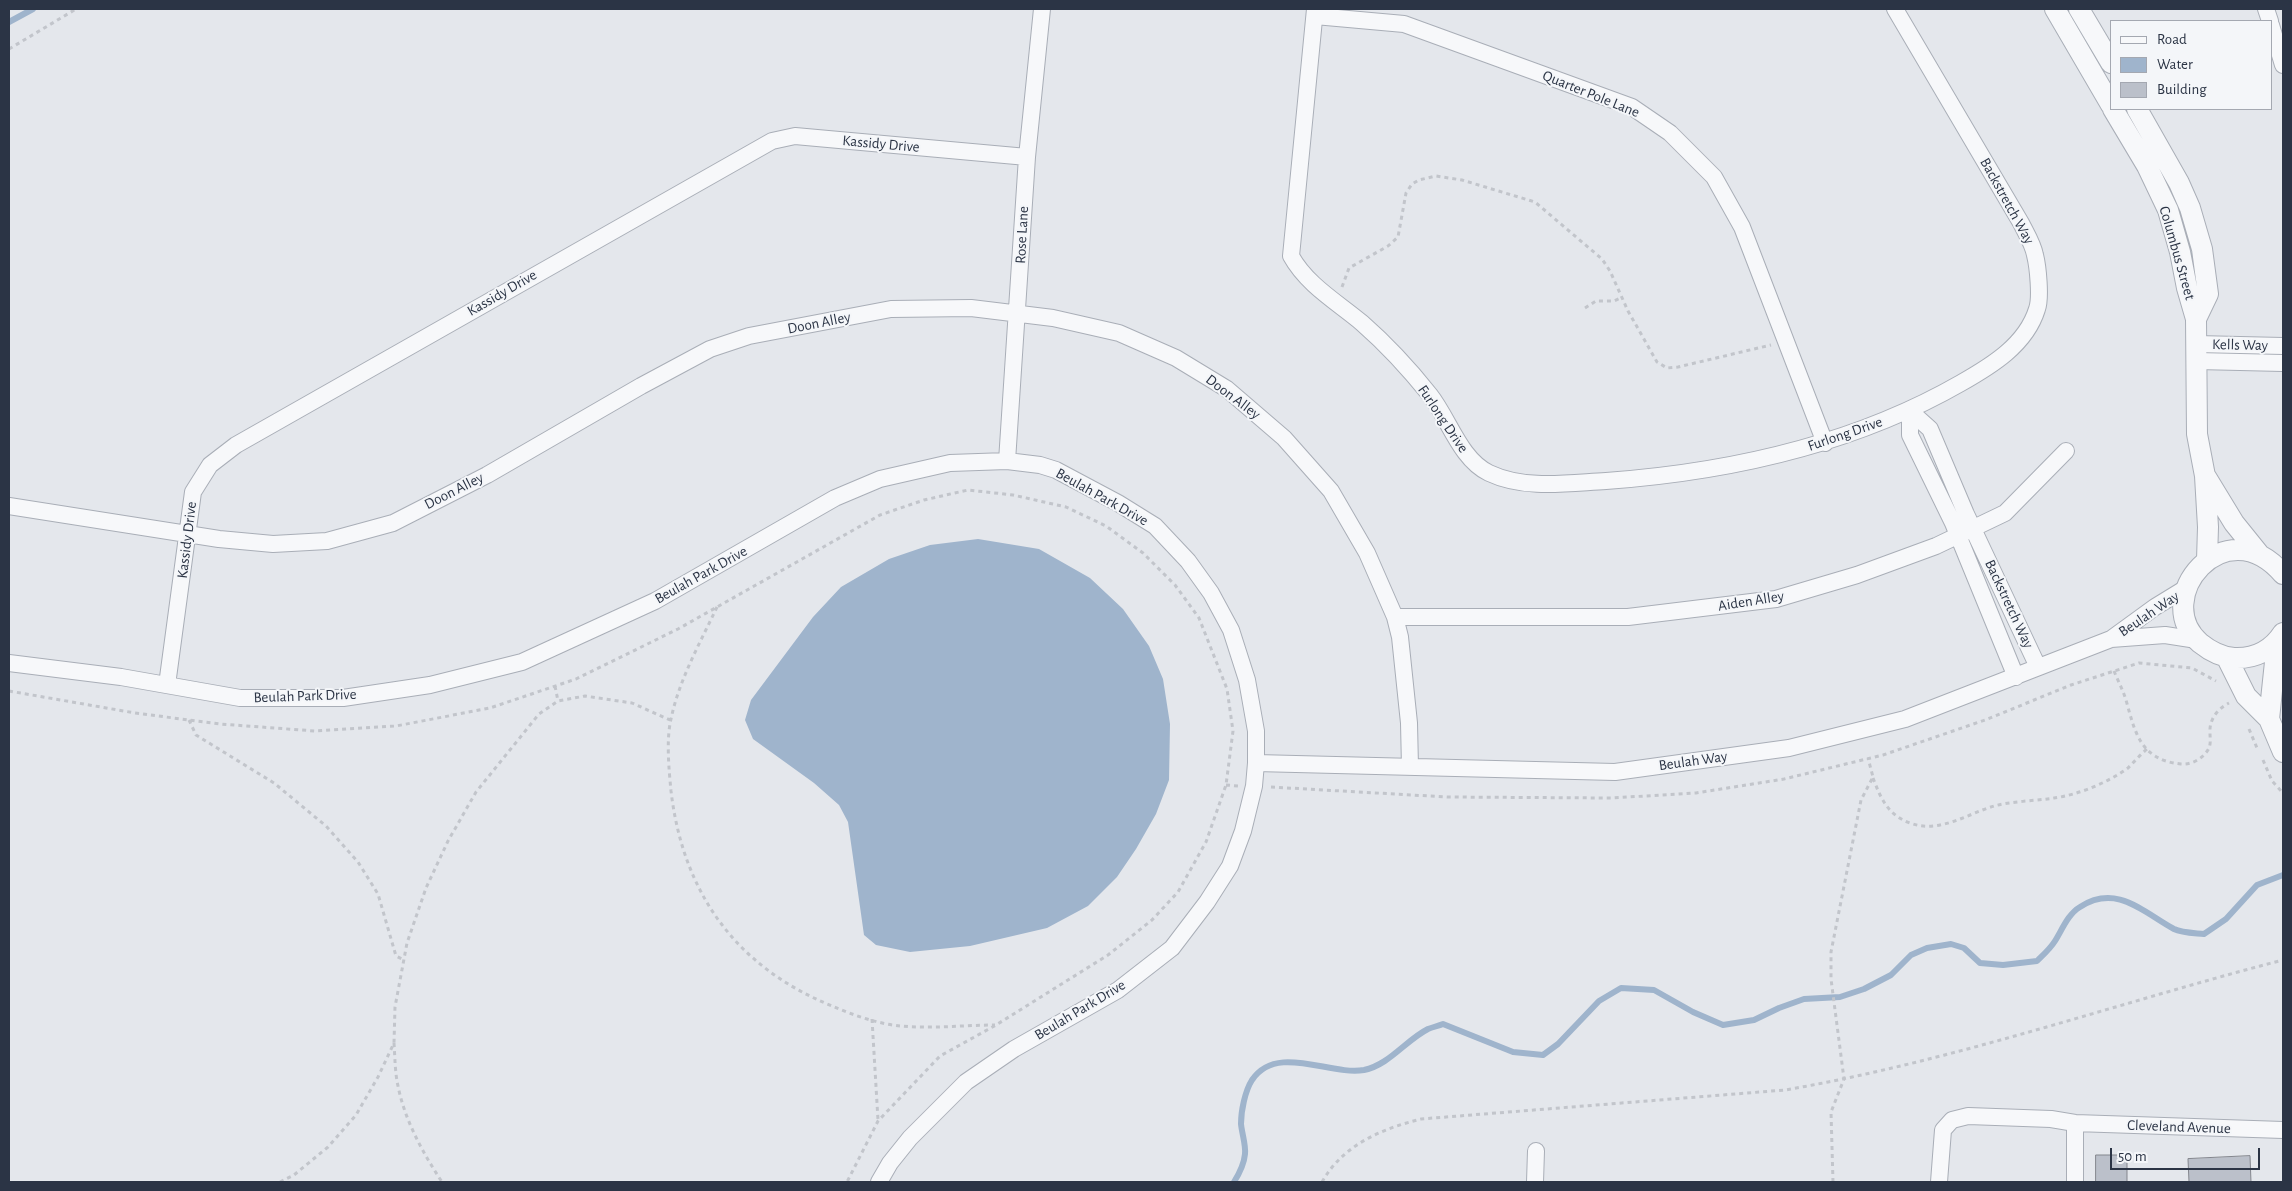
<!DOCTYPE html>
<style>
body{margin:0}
#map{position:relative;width:2292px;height:1191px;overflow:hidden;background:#e4e7ec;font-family:"Alegreya Sans",sans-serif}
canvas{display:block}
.frame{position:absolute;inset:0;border:10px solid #2b3445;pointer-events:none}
.legend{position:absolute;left:2110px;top:20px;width:162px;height:90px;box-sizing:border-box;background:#f4f6f9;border:1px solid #a4a8b1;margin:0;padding:6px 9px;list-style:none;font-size:15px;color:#2b3445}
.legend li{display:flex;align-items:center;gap:10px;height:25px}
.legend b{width:25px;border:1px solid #a4a8b1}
.scale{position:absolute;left:2110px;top:1148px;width:150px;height:22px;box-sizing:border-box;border:2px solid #2b3445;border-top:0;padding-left:6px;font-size:15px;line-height:18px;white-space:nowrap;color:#2b3445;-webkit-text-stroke:4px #f4f6f9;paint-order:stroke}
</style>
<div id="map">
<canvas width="2292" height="1191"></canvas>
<div class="frame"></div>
<ul class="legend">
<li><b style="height:6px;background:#f7f8fa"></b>Road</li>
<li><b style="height:14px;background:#9fb4cc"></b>Water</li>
<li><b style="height:14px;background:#bbc0ca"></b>Building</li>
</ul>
<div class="scale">50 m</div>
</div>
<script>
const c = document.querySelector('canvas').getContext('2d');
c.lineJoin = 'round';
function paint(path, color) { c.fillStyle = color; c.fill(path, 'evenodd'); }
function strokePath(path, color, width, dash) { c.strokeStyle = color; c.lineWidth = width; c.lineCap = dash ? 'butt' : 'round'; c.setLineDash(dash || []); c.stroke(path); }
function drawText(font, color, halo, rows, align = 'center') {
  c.font = font + ' "Alegreya Sans",sans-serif'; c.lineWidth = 4; c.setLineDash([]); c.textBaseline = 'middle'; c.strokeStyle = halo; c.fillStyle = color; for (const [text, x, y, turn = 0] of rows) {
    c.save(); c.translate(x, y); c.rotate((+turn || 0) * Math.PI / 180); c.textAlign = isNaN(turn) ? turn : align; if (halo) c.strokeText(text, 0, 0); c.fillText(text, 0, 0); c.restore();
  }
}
const water = new Path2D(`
 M 978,539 L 1039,549 L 1090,578 L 1123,609 L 1149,646 L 1163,679 L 1170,724 L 1169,780 L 1156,814 L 1136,849 L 1117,877 L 1088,906 L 1047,928 L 970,946 L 910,952 L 876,945 L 864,935 L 848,822 L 839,805 L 814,783 L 753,739 L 745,720 L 751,700 L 813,617 L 841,587 L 889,559 L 930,545 Z`);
const stream = new Path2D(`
 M 9,22 L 33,9
 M 1234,1182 C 1239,1174 1244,1165 1245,1154 C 1246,1145 1242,1134 1241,1124 C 1241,1111 1245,1091 1252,1080 C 1277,1043 1330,1076 1364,1070 C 1389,1065 1406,1040 1428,1029 C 1433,1027 1438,1026 1443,1024 L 1513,1052 L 1543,1055 L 1558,1044 L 1599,1001 L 1621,988 L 1654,990 L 1693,1012 L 1723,1025 L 1754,1020 L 1779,1008 L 1804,999 L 1840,997 L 1864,989 L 1891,975 L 1911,955 L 1927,948 L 1951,944 L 1964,948 L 1980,963 L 2003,965 L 2037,961 C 2043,955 2050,949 2055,941 C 2062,930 2068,914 2080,907 C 2117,883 2144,913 2174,929 C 2182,933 2195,933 2204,934 L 2226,919 L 2257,885 L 2283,875`);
const building = new Path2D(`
 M 2096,1155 L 2127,1155 L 2127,1182 L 2096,1182 Z
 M 2250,1156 L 2251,1182 L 2189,1182 L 2188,1159 Z`);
const path = new Path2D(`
 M 9,49 L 76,9
 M 1342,287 L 1349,268 L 1388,246 L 1398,237 L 1406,193 L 1412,184 L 1419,180 L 1436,176 L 1462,180 L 1535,202 L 1602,259 L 1610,271 L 1628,311 L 1657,362 L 1667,368 L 1678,367 L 1771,345
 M 1585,308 L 1596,301 L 1614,301 L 1623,297
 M 717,607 C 700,643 679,680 671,719 C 666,740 669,770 671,791 C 683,893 736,967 832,1006 C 853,1015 878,1024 901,1026 C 932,1029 964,1025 995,1025
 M 2114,671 C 2118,681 2123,690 2126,700 C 2135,732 2140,760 2181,764 C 2192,765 2204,758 2209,748 C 2211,743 2210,738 2210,733 C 2209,720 2217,709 2229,703
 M 555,686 L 558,701
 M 9,691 L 135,713 L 220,724 L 315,731 L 396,726 L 490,708 L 576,679 L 678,629 L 880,515 L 924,500 L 968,490 L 1013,495 L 1066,507 L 1106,526 L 1143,553 L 1175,585 L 1199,618 L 1227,689 L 1233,731 L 1226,785 L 1206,842 L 1178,892 L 1152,920 L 1108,955 L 996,1025 L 940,1056 L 878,1121 L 847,1182
 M 189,720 L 196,735 L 274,783 L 326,826 L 358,862 L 378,894 L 396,956 L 404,960
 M 2249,729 L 2257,748
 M 2263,760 L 2272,781 L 2283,793
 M 1873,778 C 1881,799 1888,815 1910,823 C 1939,834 1967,814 1994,806 C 2013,801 2035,801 2054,798 C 2078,795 2109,782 2128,768 C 2134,762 2140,755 2147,749
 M 1226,785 L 1238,786
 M 1271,787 L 1447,797 L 1611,798 L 1696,793 L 1784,779 L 1883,755 L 1985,720 L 2071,685 L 2139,663 L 2192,668 L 2216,681
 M 872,1019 L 878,1120
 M 394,1043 C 395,1058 395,1073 398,1086 C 405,1121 423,1153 442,1182
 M 280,1182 L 294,1175 L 328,1147 L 356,1115 L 378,1077 L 394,1043 L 395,1007 L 407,943 L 426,888 L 448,841 L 476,792 L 539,714 L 558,701 L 585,696 L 632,703 L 670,720
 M 1322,1182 C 1343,1145 1381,1129 1421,1119 L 1785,1090 C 1954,1061 2117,1003 2283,960
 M 1833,1182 L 1831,1112 L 1844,1079 L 1831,979 L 1831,952 L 1861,800 L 1873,777 L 1868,758`);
const minor = new Path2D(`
 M 1315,9 L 1291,256 C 1307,285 1337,302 1362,323 C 1386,344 1410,370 1430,395 C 1449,419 1460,459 1489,473 C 1525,490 1568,483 1606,481 C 1729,472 1853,445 1961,383 C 1991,366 2026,345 2037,309 C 2041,298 2038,267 2035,255 C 2033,244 2026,233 2021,223 L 1895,9
 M 2266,9 L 2270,21
 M 1315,16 L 1404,24 L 1632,107 L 1670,133 L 1714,177 L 1742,227 L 1825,443
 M 2271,25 L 2283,65
 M 2196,344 L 2283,346
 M 2197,361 L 2283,363
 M 1910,411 L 1930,429 L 1966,514 L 2038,667
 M 1910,411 L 1910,435 L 1953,523 L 2016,677
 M 1007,461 L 1027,157 L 1042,9
 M 9,506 L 219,539 L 273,544 L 327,541 L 393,523 L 487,475 L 641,386 L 710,349 L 749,336 L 891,309 L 971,308 L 1053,318 L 1119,333 L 1176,358 L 1227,389 L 1284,438 L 1331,491 L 1367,553 L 1395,617 L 1400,637 L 1409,723 L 1410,767
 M 1395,617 L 1628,617 L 1776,599 L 1857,575 L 1936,546 L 2005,513 L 2066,451
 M 2111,639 L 2165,635 L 2197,640
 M 9,663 L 121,677 L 240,698 L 343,698 L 430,685 L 522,662 L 655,601 L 835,498 L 880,479 L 950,463 L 1007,461 L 1040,465 L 1056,470 L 1118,503 L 1155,526 L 1188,561 L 1211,593 L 1231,630 L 1247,680 L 1256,731 L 1256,763 L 1254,786 L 1243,831 L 1230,866 L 1207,902 L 1172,948 L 1118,990 L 1014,1049 L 966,1082 L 910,1138 L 890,1163 L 879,1182
 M 167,685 L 193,492 L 210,465 L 236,445 L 772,141 L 795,136 L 1027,157
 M 1256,763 L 1615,772 L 1789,748 L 1905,719 L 2111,639 L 2155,607 L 2186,588
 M 1535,1182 L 1536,1151
 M 1939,1182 L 1943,1130 L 1952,1120 L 1968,1116 L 2051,1119 L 2075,1123 L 2283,1130
 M 2075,1182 L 2075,1123`);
const tertiary = new Path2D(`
 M 2055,9 L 2111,105
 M 2079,9 L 2111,63
 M 2113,109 L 2147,166 L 2168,210 L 2180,252 L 2187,288 L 2196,319 L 2197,434 L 2205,476 L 2208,527 L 2207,560
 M 2137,109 L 2179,183 L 2190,208 L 2202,249 L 2208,294 L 2196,319
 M 2206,477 L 2234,523 L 2259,554
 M 2283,574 C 2225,506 2149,599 2200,643 C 2210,651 2221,657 2234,658 C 2255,659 2272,650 2283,633
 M 2227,658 L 2246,696 L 2269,719 L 2283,752
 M 2269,719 L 2277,643`);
const streetNames = [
 ["Quarter Pole Lane",1591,94,22],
 ["Kassidy Drive",881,144,5],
 ["Backstretch Way",2007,201,61],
 ["Rose Lane",1022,235,-87],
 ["Columbus Street",2177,253,74],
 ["Kassidy Drive",502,293,-30],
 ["Doon Alley",819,323,-11],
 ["Kells Way",2240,345,1],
 ["Doon Alley",1233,397,37],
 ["Furlong Drive",1443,419,56],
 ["Furlong Drive",1845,434,-19],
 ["Doon Alley",454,491,-27],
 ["Beulah Park Drive",1102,497,29],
 ["Kassidy Drive",187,540,-83],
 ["Beulah Park Drive",701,575,-29],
 ["Aiden Alley",1751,601,-9],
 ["Backstretch Way",2009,604,65],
 ["Beulah Way",2149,614,-34],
 ["Beulah Park Drive",305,696,-2],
 ["Beulah Way",1693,761,-8],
 ["Beulah Park Drive",1080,1010,-31],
 ["Cleveland Avenue",2179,1127,2]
];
paint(water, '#9fb4cc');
strokePath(stream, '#9fb4cc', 6);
paint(building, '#bbc0ca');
strokePath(building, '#83868d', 1);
strokePath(minor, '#a9aeb7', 18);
strokePath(tertiary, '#a9aeb7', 22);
strokePath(path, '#c2c5cb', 3, [4, 4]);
strokePath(minor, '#f7f8fa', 16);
strokePath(tertiary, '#f7f8fa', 20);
drawText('15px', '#2b3445', '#f4f6f9', streetNames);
</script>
